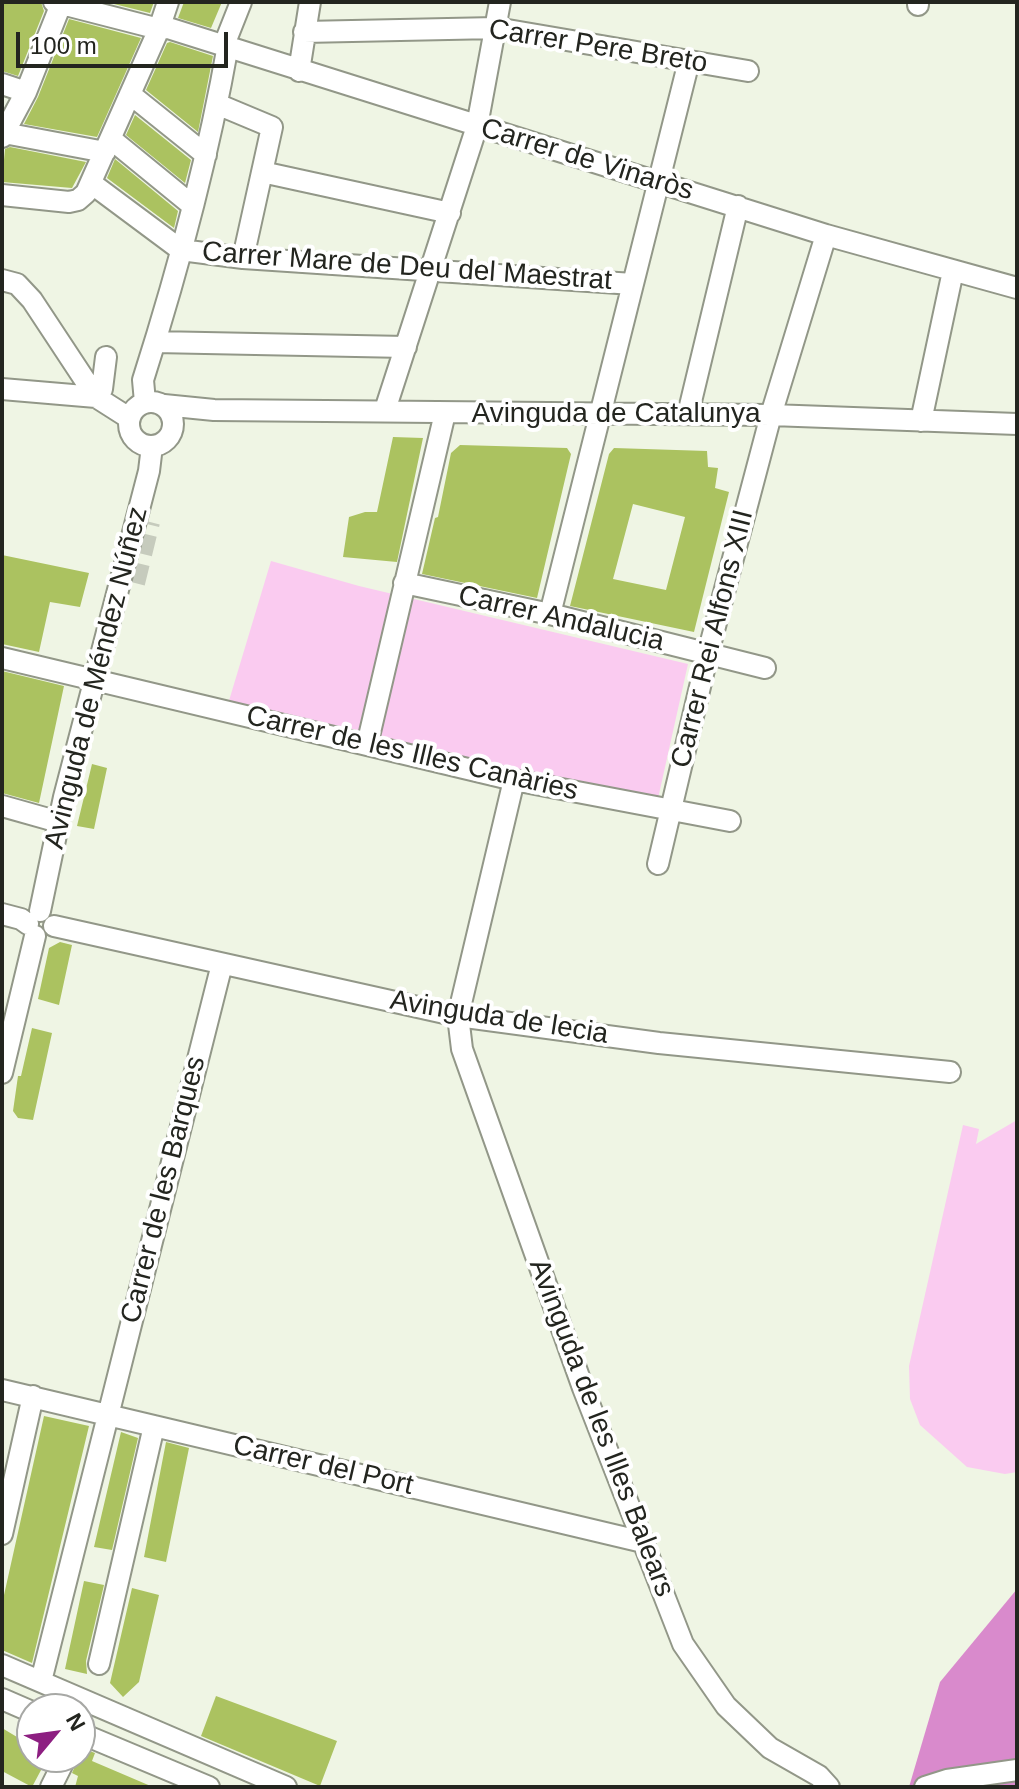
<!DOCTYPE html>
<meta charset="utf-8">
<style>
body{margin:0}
#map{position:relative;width:1019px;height:1789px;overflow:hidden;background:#eff5e4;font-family:Arial,sans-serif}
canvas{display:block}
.frame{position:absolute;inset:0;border:4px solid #23251f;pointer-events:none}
.north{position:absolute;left:16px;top:1693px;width:80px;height:80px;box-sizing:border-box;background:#fff;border:2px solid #a7a8a5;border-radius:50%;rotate:61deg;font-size:22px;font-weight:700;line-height:32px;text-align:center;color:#23251f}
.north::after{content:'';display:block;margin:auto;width:28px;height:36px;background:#8d1f81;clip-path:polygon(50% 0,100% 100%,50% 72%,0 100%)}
.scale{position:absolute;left:16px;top:32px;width:212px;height:36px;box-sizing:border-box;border:4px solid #23251f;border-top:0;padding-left:10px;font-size:24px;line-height:28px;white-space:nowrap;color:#23251f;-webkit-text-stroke:6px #fff;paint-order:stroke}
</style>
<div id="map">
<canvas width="1019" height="1789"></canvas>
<div class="frame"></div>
<div class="north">N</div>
<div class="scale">100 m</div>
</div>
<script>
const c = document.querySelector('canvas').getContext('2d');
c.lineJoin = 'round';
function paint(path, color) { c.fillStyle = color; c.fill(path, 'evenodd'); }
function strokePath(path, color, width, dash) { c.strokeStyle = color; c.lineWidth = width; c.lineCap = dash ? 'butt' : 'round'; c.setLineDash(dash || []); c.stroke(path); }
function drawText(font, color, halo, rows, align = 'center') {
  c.font = font + ' Arial,sans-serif'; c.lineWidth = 8; c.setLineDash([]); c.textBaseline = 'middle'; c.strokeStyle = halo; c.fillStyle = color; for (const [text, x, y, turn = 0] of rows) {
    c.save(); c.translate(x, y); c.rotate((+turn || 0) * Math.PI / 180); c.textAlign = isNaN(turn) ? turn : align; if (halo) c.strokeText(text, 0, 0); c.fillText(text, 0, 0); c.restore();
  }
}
const green = new Path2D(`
 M 271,561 L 359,586 L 688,664 L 657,803 L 228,704 Z
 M 1017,1120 L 1017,1472 L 1005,1474 L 967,1467 L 920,1425 L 910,1399 L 909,1366 L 963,1125 L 979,1129 L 976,1144 Z`);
const water = new Path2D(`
 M 1017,1589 L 1017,1787 L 909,1787 L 940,1682 Z`);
const building = new Path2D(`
 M 2,2 L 41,2 L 44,11 L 18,76 L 2,71 Z
 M 106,2 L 154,2 L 150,13 Z
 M 184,2 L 222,2 L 211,28 L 178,18 Z
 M 69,19 L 141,38 L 97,137 L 24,124 L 38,97 Z
 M 170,42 L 213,56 L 198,132 L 146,90 L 167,43 Z
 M 135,115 L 191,160 L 185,183 L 126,135 Z
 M 10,147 L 86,162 L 72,188 L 2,182 L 5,149 Z
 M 115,159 L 178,211 L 174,228 L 107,178 Z
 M 393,437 L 423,438 L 397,562 L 343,557 L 349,517 L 365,512 L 377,512 Z
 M 460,445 L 567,448 L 571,454 L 537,598 L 422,574 L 435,518 L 438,517 L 451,453 Z
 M 614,448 L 707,451 L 708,467 L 718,468 L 715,488 L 729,492 L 694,632 L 570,606 L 609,454 ZM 633,504 L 685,517 L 666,590 L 613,579 Z
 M 2,555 L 89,573 L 80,607 L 50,602 L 39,652 L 2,644 Z
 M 2,671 L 64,686 L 39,803 L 2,793 Z
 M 92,764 L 107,768 L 94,829 L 77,826 Z
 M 60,942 L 72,945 L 59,1005 L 38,999 L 49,948 Z
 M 32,1028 L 52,1033 L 33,1120 L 18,1118 L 13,1111 L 18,1076 L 21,1076 Z
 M 44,1416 L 89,1426 L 32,1663 L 2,1650 L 2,1604 Z
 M 121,1432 L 138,1438 L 112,1550 L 94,1547 Z
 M 166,1442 L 189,1448 L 166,1562 L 144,1557 Z
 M 84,1581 L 104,1585 L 86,1661 L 87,1674 L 65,1669 Z
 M 132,1588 L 159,1595 L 139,1682 L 123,1697 L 110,1683 Z
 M 216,1696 L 337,1741 L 320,1786 L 201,1736 Z
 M 2,1728 L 32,1746 L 32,1757 L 48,1757 L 32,1787 L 2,1771 Z
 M 87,1750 L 95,1753 L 92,1761 L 153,1787 L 75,1787 L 78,1776 L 72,1773 L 80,1754 Z`);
const minorTunnel = new Path2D(`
 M 135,583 L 150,522`);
const minor = new Path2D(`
 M 54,2 L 159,29 L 168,28 L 826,235 L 1017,288
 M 918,2 L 918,5
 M 304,32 L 496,28 L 748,71
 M 224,45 L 241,2
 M 299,71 L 310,2
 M 2,84 L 26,92
 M 130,94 L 206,155
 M 217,104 L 272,127 L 243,258
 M 4,133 L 105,152
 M 2,137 L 26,92 L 61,4
 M 111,139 L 193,206
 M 262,172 L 450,213
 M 91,183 L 181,250 L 243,258 L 633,284
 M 2,195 L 69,202 L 78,200 L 86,193 L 159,29 L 168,2
 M 2,280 L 17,284 L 32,300 L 96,397
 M 155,342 L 406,347
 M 2,389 L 96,397 L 129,418
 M 96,397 L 102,389 L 106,357
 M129 424a22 22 0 1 1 44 0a22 22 0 1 1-44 0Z
 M 145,402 L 143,380 C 178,270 208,159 228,45
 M 164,405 L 214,410 L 771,415 L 1017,424
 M 385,410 L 477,126 L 500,2
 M 688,414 L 738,206
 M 921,421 L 953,271
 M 404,583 L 550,614 L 765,668
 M 550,614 L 689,61
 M 2,658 L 514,780 L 730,821
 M 367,745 L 445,413
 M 514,780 L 458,1016 L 462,1049 L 583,1388 L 683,1644 L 726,1706 L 770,1748 L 819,1776 L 829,1787
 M 2,806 L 59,822
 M 658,864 L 708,653 L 771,415 L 826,235
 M 40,911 L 64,797 L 149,471 L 152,446
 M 2,914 L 21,919 L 28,924
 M 54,926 L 458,1016 L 659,1043 L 950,1072
 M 2,1073 L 35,936
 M 2,1390 L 643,1542
 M 2,1534 L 33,1396
 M 99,1664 L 154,1426
 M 2,1665 L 286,1787
 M 41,1681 L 222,964
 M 2,1699 L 32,1712
 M 80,1733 L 209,1787
 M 51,1787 L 66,1757
 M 925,1787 L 947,1780 L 1017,1770`);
const streetNames = [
 ["Carrer Pere Breto",598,47,9],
 ["Carrer de Vinaròs",587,160,17],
 ["Carrer Mare de Deu del Maestrat",407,267,4],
 ["Avinguda de Catalunya",616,414],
 ["Carrer Andalucia",561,619,13],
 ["Carrer Rei Alfons XIII",713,639,-76],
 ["Avinguda de Méndez Núñez",97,678,-76],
 ["Carrer de les Illes Canàries",412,754,13],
 ["Avinguda de lecia",499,1018,9],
 ["Carrer de les Barques",164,1190,-76],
 ["Avinguda de les Illes Balears",601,1428,69],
 ["Carrer del Port",323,1466,13]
];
paint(green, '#facbf0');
paint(water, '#d98acc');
paint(building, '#abc260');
strokePath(minorTunnel, '#c6cbbd', 20, [20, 10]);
strokePath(minor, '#929788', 24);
strokePath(minor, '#fff', 20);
drawText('28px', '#23251f', '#fff', streetNames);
</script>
